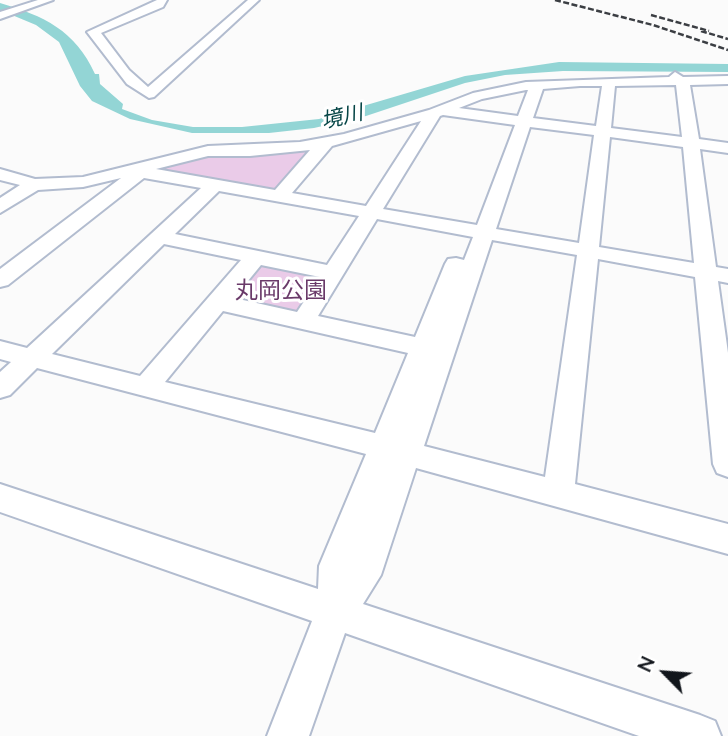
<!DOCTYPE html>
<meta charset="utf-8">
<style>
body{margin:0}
#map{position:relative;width:728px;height:736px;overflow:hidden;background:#fbfbfb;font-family:Lato,sans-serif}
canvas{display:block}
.north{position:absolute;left:630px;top:638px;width:70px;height:70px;-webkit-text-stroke:5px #fff;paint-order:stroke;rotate:295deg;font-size:19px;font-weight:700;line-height:28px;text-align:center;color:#11151b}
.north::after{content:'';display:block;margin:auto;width:24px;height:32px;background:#11151b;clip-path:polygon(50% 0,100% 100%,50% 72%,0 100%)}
</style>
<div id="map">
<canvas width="728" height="736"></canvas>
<div class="north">N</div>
</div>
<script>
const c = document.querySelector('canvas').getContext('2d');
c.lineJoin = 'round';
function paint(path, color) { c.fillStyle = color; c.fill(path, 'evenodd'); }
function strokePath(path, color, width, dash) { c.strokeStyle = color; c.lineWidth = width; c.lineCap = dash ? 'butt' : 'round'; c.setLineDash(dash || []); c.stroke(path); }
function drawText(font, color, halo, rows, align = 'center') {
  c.font = font + ' Lato,"Noto Sans JP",sans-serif'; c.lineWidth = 6; c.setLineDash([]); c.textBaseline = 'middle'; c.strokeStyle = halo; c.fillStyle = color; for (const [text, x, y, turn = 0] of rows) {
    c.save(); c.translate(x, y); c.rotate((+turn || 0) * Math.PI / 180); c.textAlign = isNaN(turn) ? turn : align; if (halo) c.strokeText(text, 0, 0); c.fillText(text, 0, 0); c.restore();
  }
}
const green = new Path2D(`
 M 314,148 L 277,192 L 146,168 L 215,155 Z
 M 259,263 L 322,276 L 294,318 L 227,303 Z`);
const water = new Path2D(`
 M 0,3 C 44,16 75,30 95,74 L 99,74 L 100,84 L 123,104 L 122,109 L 152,120 L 193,127 L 242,127 L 319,119 L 465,76 L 559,62 L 728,64 L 728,72 L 563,71 L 505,75 L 465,83 L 366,116 L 314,128 L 269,133 L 192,133 L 130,119 L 92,101 L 80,86 L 59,42 L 36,25 L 0,10 Z`);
const minor = new Path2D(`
 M 38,0 L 53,0 L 0,19 L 0,12 Z
 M 157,0 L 167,0 L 163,7 L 101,33 L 129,70 L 148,87 L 248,0 L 259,0 L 154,97 L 149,98 L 127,84 L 87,32 Z
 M 675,72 L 683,77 L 728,76 L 728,84 L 690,85 L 699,139 L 728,143 L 728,153 L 700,149 L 716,267 L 728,269 L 728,283 L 718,281 L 728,353 L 728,477 L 717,473 L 713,464 L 695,277 L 598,259 L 575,484 L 728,524 L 728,554 L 416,468 L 381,575 L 363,604 L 700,715 L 715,721 L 721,736 L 639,736 L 345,633 L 309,736 L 267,736 L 312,621 L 0,512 L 0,484 L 318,589 L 319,566 L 366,454 L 37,368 L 10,395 L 0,398 L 0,372 L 11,362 L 0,359 L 0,341 L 27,348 L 201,188 L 144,178 L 8,285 L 0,287 L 0,269 L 121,178 L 83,187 L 38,190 L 0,213 L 0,198 L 20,185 L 0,180 L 0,169 L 35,179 L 83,177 L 208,146 L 300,142 L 344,134 L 429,110 L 473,93 L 526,82 L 669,77 ZM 676,85 L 682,137 L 611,128 L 615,86 ZM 580,86 L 602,86 L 596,126 L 533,118 L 543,89 ZM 526,90 L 528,90 L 518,116 L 459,108 L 482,99 ZM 443,115 L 515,125 L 477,225 L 383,209 L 440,116 ZM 421,121 L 366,206 L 292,193 L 332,146 ZM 530,127 L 594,135 L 579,243 L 496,229 ZM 610,137 L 683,147 L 694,263 L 599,247 ZM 310,150 L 275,190 L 156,169 L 208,156 L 250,156 ZM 219,191 L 359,216 L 327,265 L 175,234 ZM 377,219 L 473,237 L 464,260 L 456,258 L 448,259 L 445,264 L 415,337 L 318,316 ZM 492,240 L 577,255 L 545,477 L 424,446 ZM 164,244 L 241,260 L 140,376 L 52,354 ZM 261,265 L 320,277 L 297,312 L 234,298 ZM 223,311 L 408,353 L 375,433 L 165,382 Z`);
const rail = new Path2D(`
 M 555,0 L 653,25 L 728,50
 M 651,15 L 709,31
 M 701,31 L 728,39`);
const farWaternames = [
 ["境川",342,117,-13]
];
const parkNames = [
 ["丸岡公園",281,291]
];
paint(green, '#eacbe8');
paint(water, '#93d5d5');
strokePath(minor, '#b2bccf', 4);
paint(minor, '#fff');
strokePath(rail, '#3b3e43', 2.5, [6, 2.5]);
drawText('italic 21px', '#074647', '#fff', farWaternames);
drawText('23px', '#6a3a69', '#fff', parkNames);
</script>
